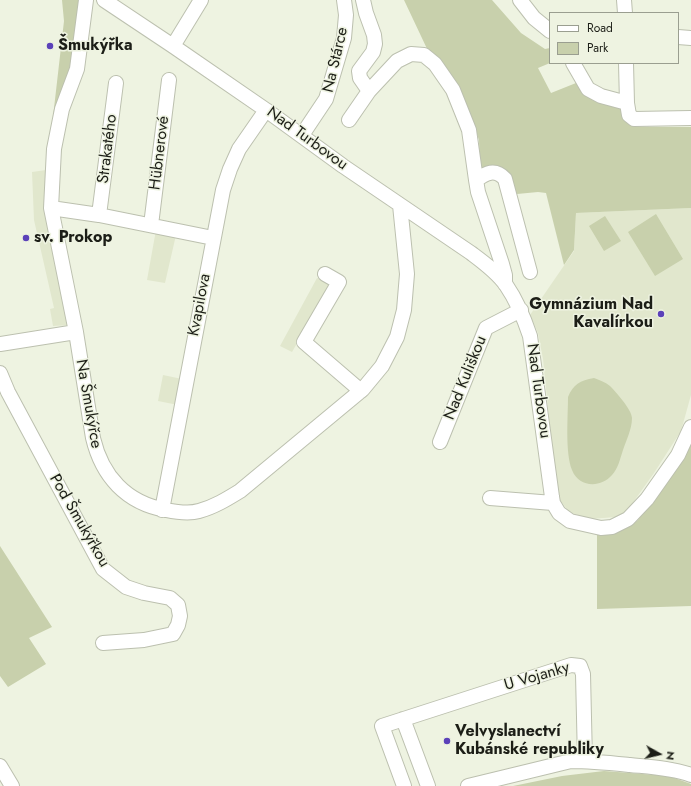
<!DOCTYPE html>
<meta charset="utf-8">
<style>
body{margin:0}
#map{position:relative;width:691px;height:786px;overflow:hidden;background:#eef3e1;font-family:Jost,sans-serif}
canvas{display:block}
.legend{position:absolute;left:549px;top:12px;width:130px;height:52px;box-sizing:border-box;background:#eef3e1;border:1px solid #9a9e90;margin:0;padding:5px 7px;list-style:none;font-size:12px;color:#1c1e17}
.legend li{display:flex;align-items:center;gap:8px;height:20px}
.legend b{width:20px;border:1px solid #9a9e90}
.north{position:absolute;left:639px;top:734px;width:40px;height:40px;-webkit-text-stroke:3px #eef3e1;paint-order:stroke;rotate:98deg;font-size:11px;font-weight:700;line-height:16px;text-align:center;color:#1c1e17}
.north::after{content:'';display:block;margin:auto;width:14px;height:18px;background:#1c1e17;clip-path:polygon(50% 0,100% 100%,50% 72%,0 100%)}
</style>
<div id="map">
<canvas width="691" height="786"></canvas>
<ul class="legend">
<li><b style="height:5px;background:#fff"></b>Road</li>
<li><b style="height:11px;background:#c8d0ac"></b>Park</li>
</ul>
<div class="north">N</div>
</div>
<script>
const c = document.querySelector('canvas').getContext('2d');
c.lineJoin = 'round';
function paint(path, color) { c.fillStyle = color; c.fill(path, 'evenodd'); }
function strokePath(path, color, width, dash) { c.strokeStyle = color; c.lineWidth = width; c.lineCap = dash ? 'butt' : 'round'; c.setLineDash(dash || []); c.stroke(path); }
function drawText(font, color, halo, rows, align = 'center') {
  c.font = font + ' Jost,sans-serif'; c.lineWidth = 3; c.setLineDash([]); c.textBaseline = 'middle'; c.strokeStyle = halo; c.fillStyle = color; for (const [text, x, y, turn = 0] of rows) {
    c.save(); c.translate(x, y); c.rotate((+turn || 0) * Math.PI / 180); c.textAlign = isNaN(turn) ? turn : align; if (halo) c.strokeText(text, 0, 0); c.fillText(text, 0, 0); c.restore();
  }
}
const built = new Path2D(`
 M 46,170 L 46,198 L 70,325 L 53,326 L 50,309 L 54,308 L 34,220 L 32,172 Z
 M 691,208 L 691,395 L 681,431 L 654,473 L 627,511 L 616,517 L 590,519 L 569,512 L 557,496 L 543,359 L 538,333 L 530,315 L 574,251 L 576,213 Z
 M 156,230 L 176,235 L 165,283 L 147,280 Z
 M 317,278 L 331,285 L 292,352 L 280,346 Z
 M 163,375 L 182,379 L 178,405 L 158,401 Z`);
const green = new Path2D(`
 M 62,0 L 83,0 L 74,66 L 50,143 L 64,21 Z
 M 404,0 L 492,0 L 521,33 L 545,49 L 550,48 L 550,63 L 538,68 L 551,93 L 576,83 L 590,93 L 620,105 L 627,123 L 635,127 L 691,127 L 691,208 L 576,213 L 574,250 L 564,265 L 546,193 L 538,192 L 517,194 L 480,170 L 479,140 L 470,113 L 451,76 L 429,53 Z
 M 656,214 L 683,259 L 655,276 L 628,232 Z
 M 605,216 L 621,241 L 604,251 L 589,226 Z
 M 594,378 C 599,380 605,382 610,386 C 616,392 632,410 632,418 C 632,429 626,441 623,450 C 620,459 618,469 612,475 C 601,488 579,488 572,470 C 565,452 568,417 568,397 C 573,385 580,380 594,378 Z
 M 691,440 L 691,606 L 597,609 L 597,535 C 616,530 621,534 638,520 L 682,456 Z
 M 0,546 L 52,627 L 29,638 L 46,664 L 8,687 L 0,676 Z
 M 604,771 L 669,776 L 691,784 L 691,786 L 513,786 L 562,776 Z`);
const minor = new Path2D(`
 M 86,0 L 77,69 L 62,109 L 54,149 L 51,208 L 76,332 L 93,438 C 102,476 126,503 166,510 C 176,512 189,514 199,511 C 214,507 227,499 240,491 L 363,389 L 382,366 L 397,337 L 404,310 L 407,274 L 400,205
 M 104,0 L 173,46 L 266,110 L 343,166 L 471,253 C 483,262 497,272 506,285 C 517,301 524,318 530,336 L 552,497 L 553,503 L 559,513 L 570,521 L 601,528 L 612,527 L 628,519 L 647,499 L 678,455 L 691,427
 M 520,0 L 534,18 L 550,31
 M 624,0 L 625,13
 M 678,37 L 691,38
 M 173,46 L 201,0
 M 573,63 L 588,89 L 601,96 L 627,103
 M 626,63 L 627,103 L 629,115 L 634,119 L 691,118
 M 369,91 L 397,61 L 411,54 L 424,55 L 435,64 L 453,90 L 469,130 L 476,180
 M 349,120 L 369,91 L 360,78 L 359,71 L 373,52 L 375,44 L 374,35 L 366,13 L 363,0
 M 302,135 L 326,99 L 344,38 L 346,15 L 344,0
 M 51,208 L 99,215 L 213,238
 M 99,215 L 116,83
 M 151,225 L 169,80
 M 325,274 L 339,282 L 304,342 L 361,391
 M 505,284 L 505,275 L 502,264 L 478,192 L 476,180 C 486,173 495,168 505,179 L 530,272
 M 0,344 L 76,332
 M 0,373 L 8,392 L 103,569 L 126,587 L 144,593 L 170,598 L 178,605 L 180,616 L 178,625 L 173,634 L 144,640 L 103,643
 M 440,442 L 486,328 L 521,310
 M 490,498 L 553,503
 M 162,510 L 223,190 L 230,169 L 239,149 L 266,110
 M 403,719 L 428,786
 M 0,766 L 12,786
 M 404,786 L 382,726 L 571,665 L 580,666 L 583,674 L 585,761
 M 468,786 L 571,761 C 591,761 610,763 630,765 C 650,767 672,768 691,775`);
const markers = [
 [50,46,4,"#5b41b9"],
 [26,238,4,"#5b41b9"],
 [661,314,4,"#5b41b9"],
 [447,741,4,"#5b41b9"]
];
const poiNames = [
 ["Šmukýřka",58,46],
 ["sv. Prokop",34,238],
 ["Gymnázium Nad",653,305,"right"],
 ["Kavalírkou",653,323,"right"],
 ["Velvyslanectví",455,732],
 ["Kubánské republiky",455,750]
];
const streetNames = [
 ["Na Stárce",336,60,-77],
 ["Nad Turbovou",307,139,36],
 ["Strakatého",108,149,-83],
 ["Hübnerové",160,153,-83],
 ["Kvapilova",200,305,-79],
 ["Nad Kuliškou",466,378,-68],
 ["Nad Turbovou",538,391,82],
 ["Na Šmukýřce",88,404,80],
 ["Pod Šmukýřkou",79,521,60],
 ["U Vojanky",537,677,-16]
];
paint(built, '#e1e7cd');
paint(green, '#c8d0ac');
strokePath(minor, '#bcc0af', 16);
strokePath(minor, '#fff', 14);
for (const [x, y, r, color] of markers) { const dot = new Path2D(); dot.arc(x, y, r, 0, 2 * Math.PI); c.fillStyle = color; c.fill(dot); strokePath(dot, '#eef3e1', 1.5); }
drawText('bold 16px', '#1c1e17', '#eef3e1', poiNames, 'left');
drawText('16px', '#1c1e17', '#eef3e1', streetNames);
</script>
